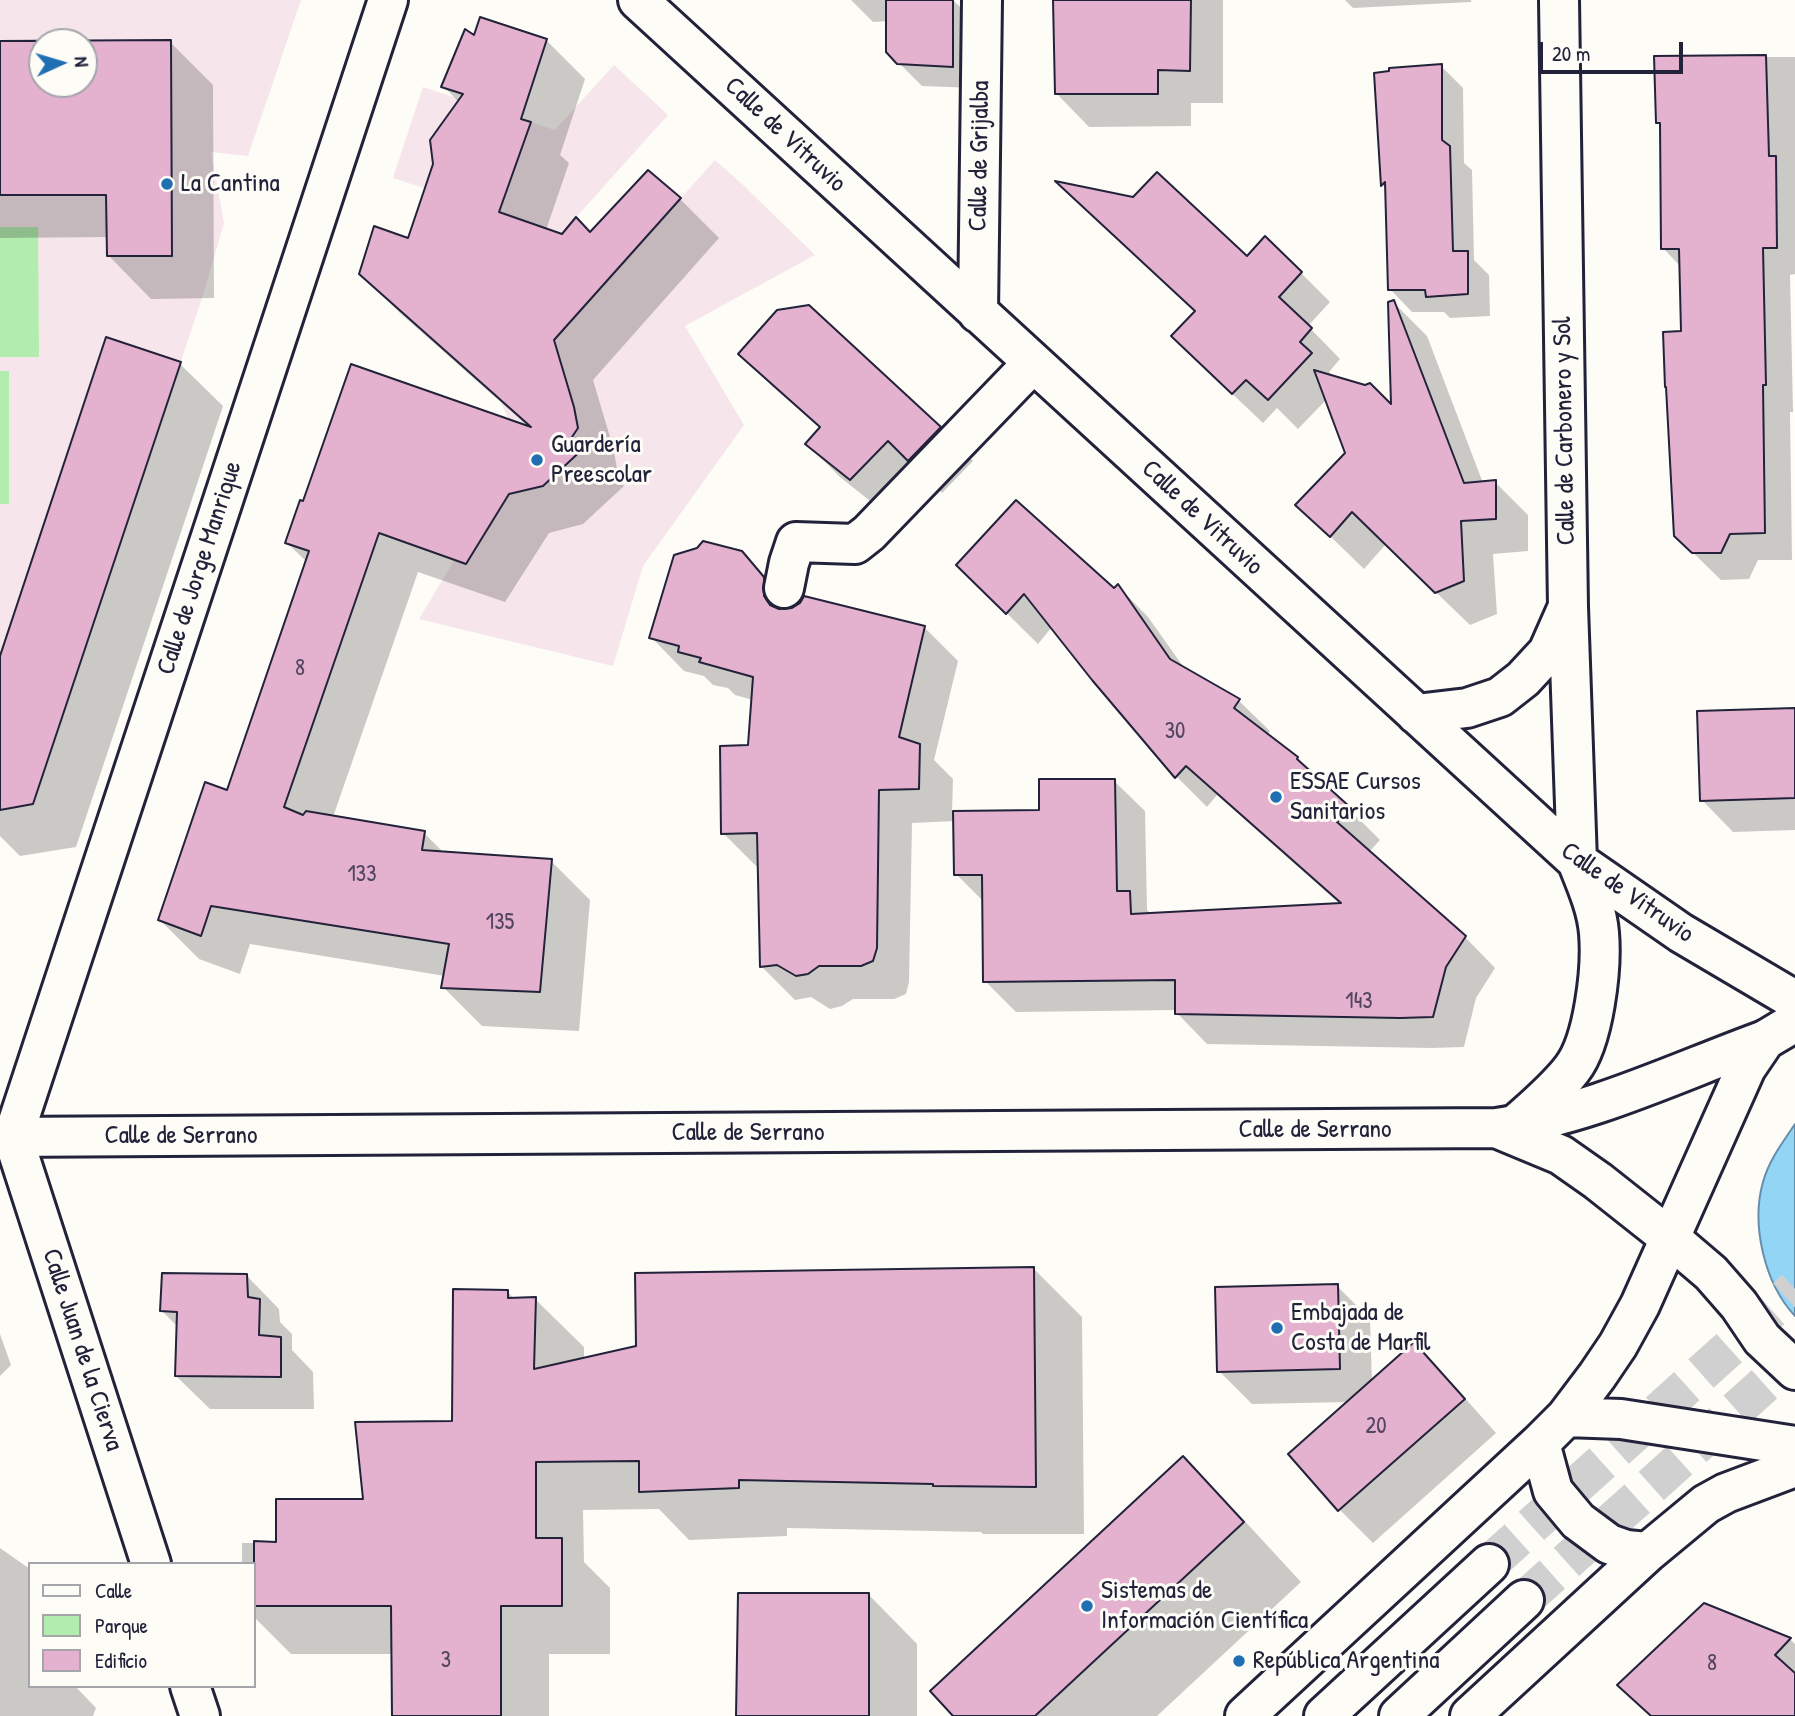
<!DOCTYPE html>
<meta charset="utf-8">
<style>
body{margin:0}
#map{position:relative;width:1795px;height:1716px;overflow:hidden;background:#fdfcf7;font-family:"Patrick Hand",sans-serif}
canvas{display:block}
.legend{position:absolute;left:28px;top:1562px;width:228px;height:126px;box-sizing:border-box;background:#fdfcf7;border:2px solid #a5a5ac;margin:0;padding:9px 12px;list-style:none;font-size:21px;color:#22223b}
.legend li{display:flex;align-items:center;gap:14px;height:35px}
.legend b{width:35px;border:2px solid #a5a5ac}
.north{position:absolute;left:28px;top:28px;width:70px;height:70px;box-sizing:border-box;background:#fdfcf7;border:2px solid #a5a5ac;border-radius:50%;rotate:86deg;font-size:19px;font-weight:700;line-height:28px;text-align:center;color:#22223b}
.north::after{content:'';display:block;margin:auto;width:24px;height:32px;background:#1f6fb2;clip-path:polygon(50% 0,100% 100%,50% 72%,0 100%)}
.scale{position:absolute;left:1539px;top:42px;width:144px;height:32px;box-sizing:border-box;border:4px solid #22223b;border-top:0;padding-left:9px;font-size:21px;line-height:24px;white-space:nowrap;color:#22223b;-webkit-text-stroke:5px #fdfcf7;paint-order:stroke}
</style>
<div id="map">
<canvas width="1795" height="1716"></canvas>
<ul class="legend">
<li><b style="height:9px;background:#fdfcf7"></b>Calle</li>
<li><b style="height:19px;background:#b3ecaf"></b>Parque</li>
<li><b style="height:19px;background:#e4b1ce"></b>Edificio</li>
</ul>
<div class="north">N</div>
<div class="scale">20 m</div>
</div>
<script>
const c = document.querySelector('canvas').getContext('2d');
c.lineJoin = 'round';
function paint(path, color) { c.fillStyle = color; c.fill(path, 'evenodd'); }
function strokePath(path, color, width, dash) { c.strokeStyle = color; c.lineWidth = width; c.lineCap = dash ? 'butt' : 'round'; c.setLineDash(dash || []); c.stroke(path); }
function drawText(font, color, halo, rows, align = 'center') {
  c.font = font + ' "Patrick Hand",sans-serif'; c.lineWidth = 6; c.setLineDash([]); c.textBaseline = 'middle'; c.strokeStyle = halo; c.fillStyle = color; for (const [text, x, y, turn = 0] of rows) {
    c.save(); c.translate(x, y); c.rotate((+turn || 0) * Math.PI / 180); c.textAlign = isNaN(turn) ? turn : align; if (halo) c.strokeText(text, 0, 0); c.fillText(text, 0, 0); c.restore();
  }
}
const built = new Path2D(`
 M 0,0 L 301,0 L 248,156 L 211,152 L 224,223 L 203,295 L 33,804 L 0,810 ZM 42,42 L 84,42 L 84,84 L 42,84 Z
 M 614,65 L 668,115 L 562,233 L 393,178 L 423,87 L 555,130 Z
 M 715,160 L 741,183 L 815,255 L 685,326 L 744,425 L 643,566 L 613,666 L 419,619 L 505,476 L 511,425 L 500,400 Z`);
const green = new Path2D(`
 M 0,227 L 38,227 L 39,357 L 0,357 Z
 M 0,371 L 9,371 L 9,504 L 0,504 Z`);
const water = new Path2D(`
 M 1795,1124 L 1795,1316 C 1764,1283 1751,1224 1763,1182 C 1769,1160 1783,1142 1795,1124 Z`);
const shadow = new Path2D(`
 M 851,0 L 953,0 L 975,22 L 974,88 L 922,86 L 899,63 L 888,21 L 873,22 Z
 M 1054,0 L 1223,0 L 1223,103 L 1191,103 L 1191,126 L 1089,127 L 1056,93 Z
 M 1345,0 L 1471,0 L 1471,2 L 1353,8 Z
 M 475,37 L 546,40 L 585,79 L 560,155 L 569,163 L 546,230 L 562,236 L 591,234 L 648,173 L 680,199 L 719,238 L 593,380 L 613,447 L 617,468 L 612,475 L 624,486 L 583,524 L 549,533 L 505,602 L 418,572 L 333,817 L 424,833 L 444,853 L 551,861 L 590,900 L 579,1031 L 482,1026 L 443,987 L 445,976 L 250,944 L 240,974 L 199,959 L 160,920 L 228,792 L 307,562 L 287,543 L 530,428 L 400,313 L 361,274 L 409,241 L 459,102 L 443,86 Z
 M 84,42 L 170,42 L 213,85 L 214,298 L 151,299 L 109,256 L 108,237 L 0,238 L 0,43 L 42,43 L 42,84 L 84,84 Z
 M 1756,57 L 1795,57 L 1795,274 L 1790,275 L 1793,412 L 1790,412 L 1792,560 L 1758,560 L 1749,579 L 1721,580 L 1676,536 L 1683,333 L 1681,267 L 1663,248 L 1661,126 L 1658,122 Z
 M 1441,66 L 1463,88 L 1464,163 L 1472,170 L 1474,260 L 1489,275 L 1490,316 L 1450,318 L 1444,312 L 1412,312 L 1390,289 L 1387,189 L 1383,185 L 1375,75 Z
 M 1247,258 L 1301,273 L 1330,302 L 1308,326 L 1340,359 L 1329,372 L 1335,378 L 1393,408 L 1393,302 L 1427,336 L 1483,483 L 1495,482 L 1528,515 L 1528,551 L 1493,554 L 1497,614 L 1470,625 L 1386,544 L 1364,569 L 1298,505 L 1347,454 L 1327,399 L 1298,429 L 1277,408 L 1263,423 L 1203,366 Z
 M 740,354 L 940,428 L 973,461 L 942,493 L 922,472 L 884,512 L 840,477 L 807,444 L 821,429 L 773,387 Z
 M 180,364 L 223,406 L 76,847 L 20,856 L 0,836 L 0,662 Z
 M 741,553 L 775,587 L 794,609 L 925,628 L 958,661 L 934,760 L 953,779 L 952,813 L 1041,811 L 1114,781 L 1145,811 L 1147,910 L 1152,915 L 1341,905 L 1217,795 L 1207,807 L 1176,776 L 1052,627 L 1038,644 L 958,565 L 1114,591 L 1118,586 L 1148,617 L 1185,669 L 1239,701 L 1270,731 L 1267,736 L 1349,809 L 1380,840 L 1369,852 L 1465,937 L 1495,968 L 1476,998 L 1464,1047 L 1432,1048 L 1207,1044 L 1177,1013 L 1177,1010 L 1016,1012 L 985,981 L 984,902 L 956,874 L 955,821 L 912,823 L 909,982 L 906,994 L 894,999 L 853,999 L 842,1006 L 830,1009 L 811,997 L 795,1000 L 762,967 L 760,866 L 756,866 L 723,833 L 749,747 L 753,700 L 735,695 L 728,688 L 713,685 L 704,676 L 684,671 L 651,637 Z
 M 1795,710 L 1795,830 L 1733,832 L 1702,800 Z
 M 1034,1269 L 1082,1317 L 1084,1534 L 983,1534 L 981,1532 L 787,1528 L 787,1536 L 689,1540 L 659,1509 L 583,1510 L 584,1562 L 610,1588 L 610,1654 L 549,1654 L 549,1716 L 394,1716 L 393,1654 L 291,1654 L 254,1617 L 254,1564 L 242,1564 L 242,1543 L 278,1543 L 365,1501 L 453,1422 L 507,1291 L 515,1300 L 535,1299 L 584,1347 L 584,1360 Z
 M 246,1275 L 279,1309 L 280,1322 L 292,1334 L 292,1350 L 313,1372 L 314,1409 L 210,1409 L 176,1376 L 178,1327 L 162,1311 Z
 M 1337,1286 L 1370,1319 L 1372,1383 L 1414,1345 L 1447,1378 L 1496,1433 L 1373,1543 L 1340,1510 L 1290,1454 L 1349,1402 L 1252,1404 L 1219,1371 Z
 M 0,1334 L 11,1365 L 0,1376 Z
 M 1182,1459 L 1241,1517 L 1301,1582 L 1157,1716 L 955,1716 Z
 M 0,1548 L 30,1569 L 30,1686 L 75,1686 L 96,1708 L 93,1716 L 0,1716 Z
 M 869,1595 L 917,1644 L 917,1716 L 738,1716 Z
 M 1704,1606 L 1790,1639 L 1795,1644 L 1795,1716 L 1651,1716 Z`);
const building = new Path2D(`
 M 886,0 L 953,0 L 953,67 L 897,64 L 886,52 Z
 M 1053,0 L 1191,0 L 1190,71 L 1158,70 L 1158,94 L 1055,94 Z
 M 480,17 L 547,39 L 521,119 L 531,122 L 499,212 L 562,234 L 576,217 L 590,232 L 648,170 L 681,198 L 554,340 L 574,407 L 578,428 L 570,440 L 586,446 L 543,486 L 509,494 L 466,564 L 379,533 L 284,807 L 303,815 L 306,811 L 425,831 L 422,850 L 552,859 L 540,992 L 441,988 L 449,944 L 211,906 L 201,936 L 158,920 L 205,782 L 227,790 L 309,551 L 285,543 L 300,500 L 303,501 L 351,364 L 531,427 L 359,274 L 374,226 L 408,238 L 433,164 L 430,140 L 463,94 L 441,87 L 465,29 L 474,35 Z
 M 171,40 L 172,256 L 107,256 L 106,195 L 0,195 L 0,41 ZM 42,42 L 84,42 L 84,84 L 42,84 Z
 M 1766,55 L 1769,156 L 1776,156 L 1777,248 L 1763,248 L 1766,385 L 1763,385 L 1765,533 L 1730,534 L 1721,553 L 1692,553 L 1674,536 L 1666,387 L 1665,387 L 1663,332 L 1681,331 L 1679,249 L 1661,249 L 1660,123 L 1656,123 L 1654,56 Z
 M 1442,64 L 1442,140 L 1450,146 L 1453,251 L 1468,251 L 1468,294 L 1426,297 L 1425,290 L 1388,290 L 1385,182 L 1381,186 L 1374,73 L 1389,71 L 1389,68 Z
 M 1157,172 L 1247,256 L 1265,236 L 1302,272 L 1279,297 L 1312,328 L 1300,342 L 1312,353 L 1268,400 L 1246,380 L 1232,394 L 1171,336 L 1195,311 L 1055,181 L 1133,197 Z
 M 1394,300 L 1464,483 L 1496,480 L 1496,519 L 1461,521 L 1464,581 L 1435,593 L 1352,512 L 1330,537 L 1295,505 L 1345,453 L 1314,370 L 1365,385 L 1370,383 L 1391,404 L 1388,302 Z
 M 809,305 L 941,427 L 908,461 L 888,441 L 850,480 L 805,444 L 820,427 L 738,354 L 777,310 Z
 M 106,337 L 181,362 L 33,804 L 0,810 L 0,656 Z
 M 1016,500 L 1114,588 L 1118,584 L 1170,659 L 1240,699 L 1234,708 L 1298,757 L 1297,759 L 1351,808 L 1337,822 L 1466,936 L 1446,967 L 1433,1017 L 1400,1018 L 1175,1014 L 1175,980 L 983,982 L 982,875 L 954,875 L 953,811 L 1039,810 L 1039,779 L 1115,779 L 1117,891 L 1130,891 L 1131,914 L 1341,903 L 1186,766 L 1175,778 L 1092,680 L 1024,594 L 1006,614 L 956,565 Z
 M 703,541 L 742,551 L 764,577 L 764,596 L 770,605 L 779,609 L 792,608 L 800,603 L 804,596 L 925,626 L 899,737 L 920,744 L 919,789 L 879,790 L 877,948 L 873,961 L 861,966 L 819,966 L 808,974 L 796,976 L 777,965 L 760,967 L 757,833 L 721,834 L 720,746 L 748,745 L 753,677 L 699,662 L 701,658 L 678,652 L 679,646 L 649,638 L 674,555 L 697,548 Z
 M 1795,708 L 1795,798 L 1700,801 L 1697,711 Z
 M 1034,1267 L 1036,1487 L 933,1486 L 933,1484 L 739,1480 L 739,1488 L 639,1492 L 639,1461 L 536,1462 L 536,1538 L 562,1538 L 562,1606 L 501,1606 L 501,1716 L 392,1716 L 391,1606 L 254,1606 L 254,1541 L 276,1542 L 276,1499 L 363,1499 L 355,1422 L 452,1421 L 453,1289 L 508,1290 L 508,1298 L 536,1297 L 534,1369 L 636,1346 L 635,1273 Z
 M 162,1273 L 247,1274 L 248,1297 L 260,1299 L 259,1335 L 281,1337 L 281,1377 L 175,1376 L 177,1312 L 160,1311 Z
 M 1338,1284 L 1340,1369 L 1217,1372 L 1215,1287 Z
 M 1414,1342 L 1465,1399 L 1338,1511 L 1288,1454 Z
 M 1183,1456 L 1244,1522 L 1035,1716 L 953,1716 L 930,1691 Z
 M 738,1593 L 869,1593 L 869,1716 L 736,1716 Z
 M 1704,1603 L 1791,1638 L 1775,1655 L 1795,1673 L 1795,1716 L 1651,1716 L 1617,1685 Z`);
const majorTunnel = new Path2D(`
 M 1489,1564 L 1795,1289
 M 1524,1600 L 1795,1357`);
const minor = new Path2D(`
 M 638,0 L 1577,861 L 1681,933 L 1786,995 L 1795,998
 M 978,313 L 982,0
 M 784,588 L 789,563 L 796,542 L 855,544 L 869,533 L 1033,363
 M 1416,714 L 1467,708 L 1500,697 L 1523,679 L 1548,652 L 1567,609
 M 1514,1126 C 1534,1108 1556,1090 1572,1069 C 1594,1041 1602,968 1599,933 C 1597,908 1586,884 1577,861 L 1568,607 L 1559,0
 M 1670,1238 L 1711,1273 L 1739,1305 L 1762,1339 L 1795,1370
 M 1566,1417 L 1621,1419 L 1795,1446
 M 1540,1443 L 1553,1491 L 1578,1521 L 1609,1544 L 1626,1550 L 1648,1552
 M 151,1564 L 13,1137 L 388,0
 M 190,1686 L 200,1716
 M 1245,1716 L 1540,1443 L 1566,1417 L 1597,1376 L 1618,1345 L 1640,1305 L 1746,1068 L 1765,1040 L 1795,1022
 M 1470,1716 L 1648,1552 L 1706,1504 L 1726,1493 L 1795,1467`);
const major = new Path2D(`
 M 1496,1128 L 1561,1155 L 1598,1181 L 1670,1238
 M 0,1137 L 1496,1128 C 1590,1115 1677,1072 1765,1040
 M 1324,1716 L 1489,1564
 M 1399,1716 L 1524,1600`);
const markers = [
 [167,184,7,"#1f6fb2"],
 [537,460,7,"#1f6fb2"],
 [1276,797,7,"#1f6fb2"],
 [1277,1328,7,"#1f6fb2"],
 [1087,1606,7,"#1f6fb2"],
 [1239,1661,7,"#1f6fb2"]
];
const numberNames = [
 ["8",300,669],
 ["30",1175,732],
 ["133",362,875],
 ["135",500,923],
 ["143",1359,1002],
 ["20",1376,1427],
 ["3",446,1661],
 ["8",1712,1664]
];
const streetNames = [
 ["Calle de Vitruvio",785,135,43],
 ["Calle de Grijalba",980,156,-89],
 ["Calle de Carbonero y Sol",1565,431,-91],
 ["Calle de Vitruvio",1202,518,43],
 ["Calle de Jorge Manrique",200,568,-72],
 ["Calle de Vitruvio",1627,893,35],
 ["Calle de Serrano",1315,1130],
 ["Calle de Serrano",748,1133],
 ["Calle de Serrano",181,1136],
 ["Calle Juan de la Cierva",82,1350,72]
];
const poiNames = [
 ["La Cantina",181,184],
 ["Guardería",551,445],
 ["Preescolar",551,475],
 ["ESSAE Cursos",1290,782],
 ["Sanitarios",1290,812],
 ["Embajada de",1291,1313],
 ["Costa de Marfil",1291,1343],
 ["Sistemas de",1101,1591],
 ["Información Científica",1101,1621],
 ["República Argentina",1253,1661]
];
paint(built, '#f6e6eb');
paint(green, '#b3ecaf');
paint(water, '#93d5f5');
strokePath(water, '#668dab', 2);
paint(shadow, '#0003');
paint(building, '#e4b1ce');
strokePath(building, '#22223b', 2);
strokePath(majorTunnel, '#d1d0d1', 38, [38, 19]);
strokePath(minor, '#22223b', 44);
strokePath(major, '#22223b', 44);
strokePath(minor, '#fdfcf7', 38);
strokePath(major, '#fdfcf7', 38);
for (const [x, y, r, color] of markers) { const dot = new Path2D(); dot.arc(x, y, r, 0, 2 * Math.PI); c.fillStyle = color; c.fill(dot); strokePath(dot, '#fdfcf7', 2.5); }
drawText('23px', '#524660', null, numberNames);
drawText('26px', '#22223b', '#fdfcf7', streetNames);
drawText('26px', '#22223b', '#fdfcf7', poiNames, 'left');
</script>
